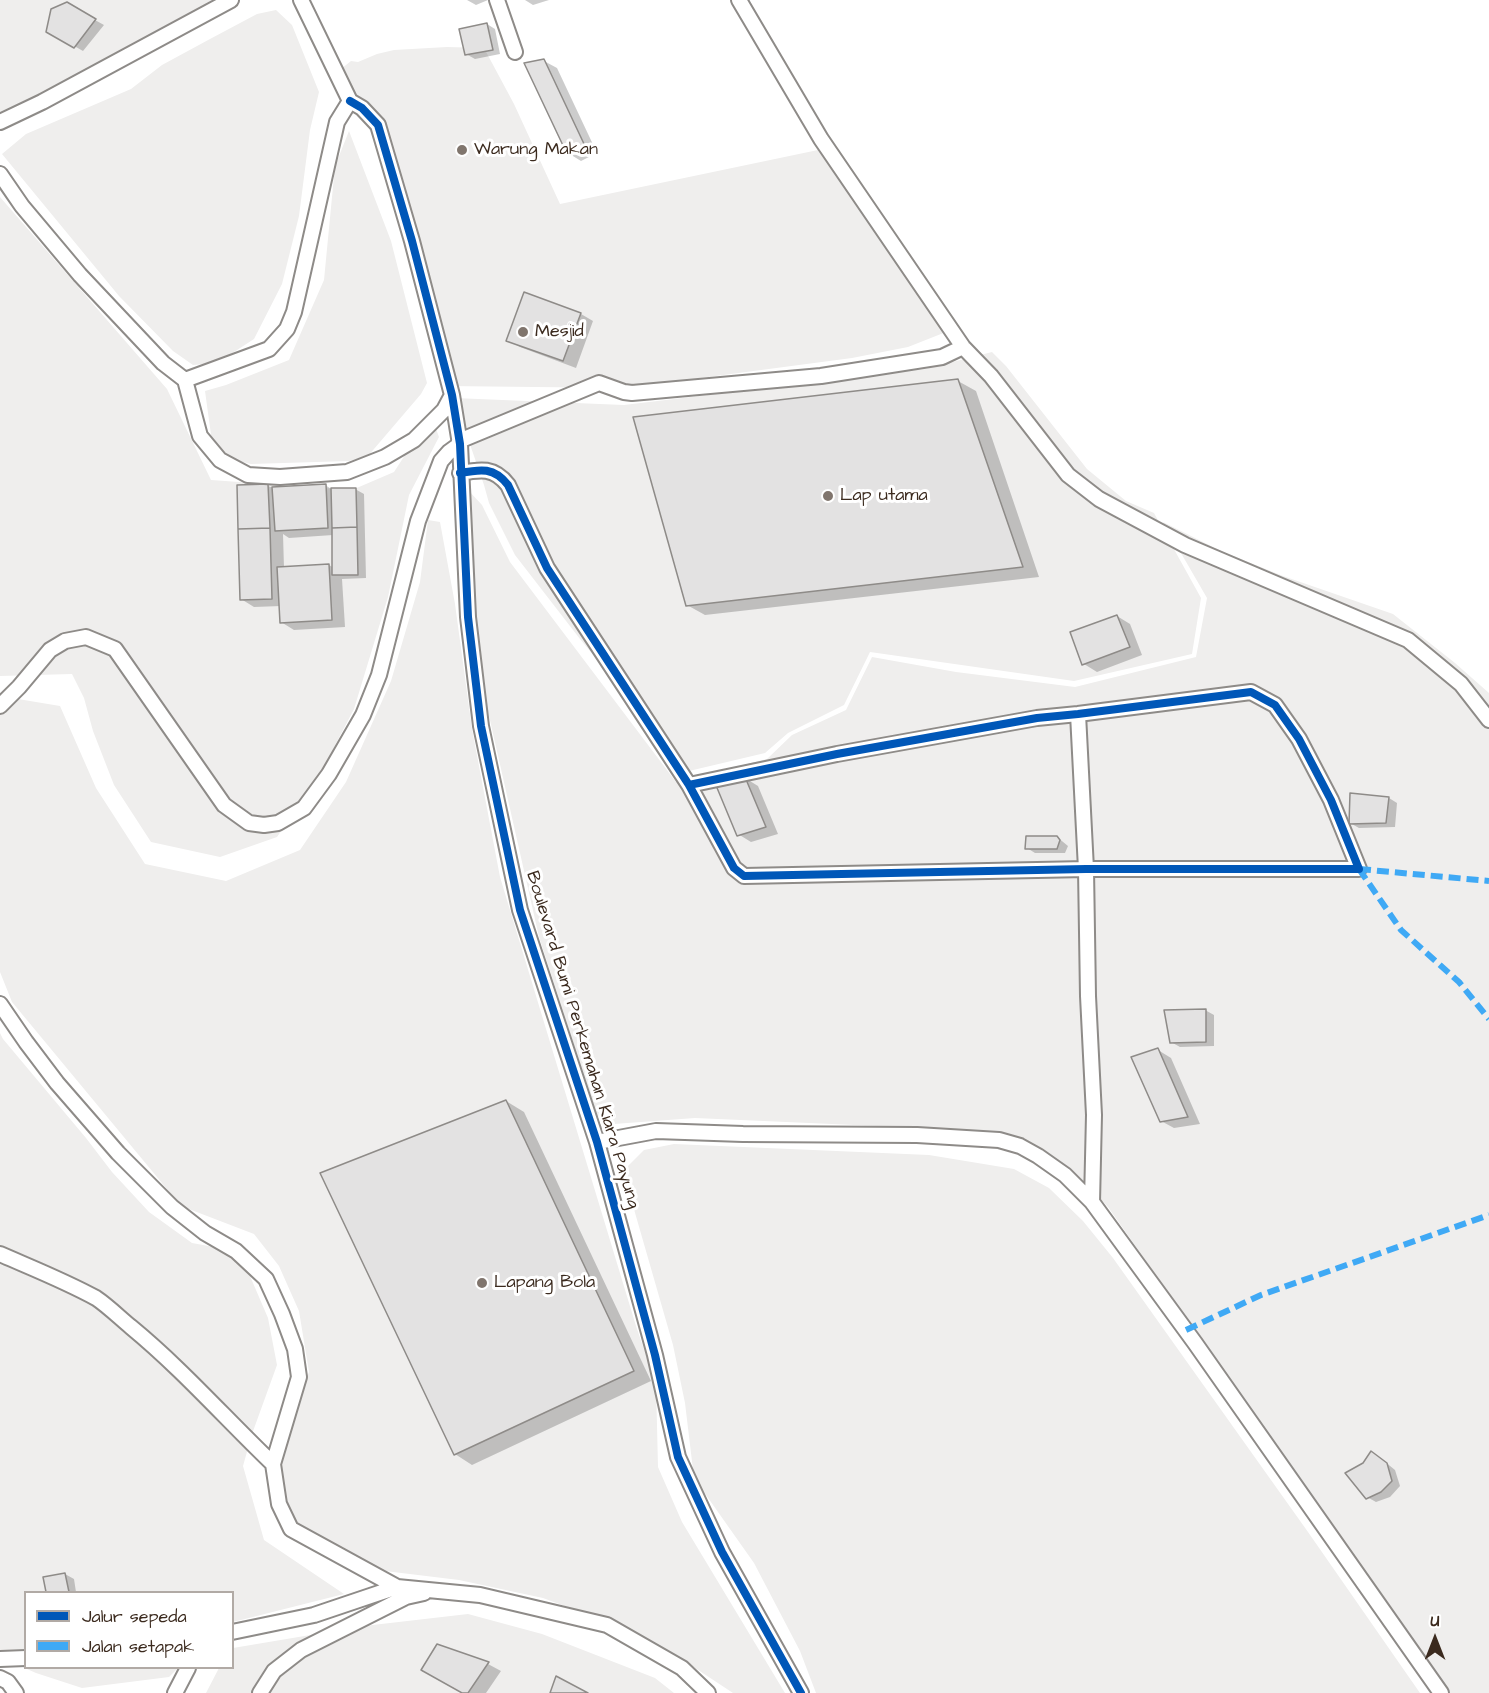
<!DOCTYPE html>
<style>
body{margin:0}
#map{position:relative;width:1489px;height:1693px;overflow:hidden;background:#fff;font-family:"Architects Daughter",sans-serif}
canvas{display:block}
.legend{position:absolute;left:24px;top:1591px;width:210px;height:78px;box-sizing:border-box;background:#fff;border:2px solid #b1aaa5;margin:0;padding:8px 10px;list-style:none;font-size:18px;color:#3b2a1e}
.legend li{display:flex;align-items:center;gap:12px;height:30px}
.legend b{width:30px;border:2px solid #b1aaa5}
.north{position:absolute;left:1405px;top:1609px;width:60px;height:60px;-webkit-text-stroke:4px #fff;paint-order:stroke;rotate:0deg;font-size:16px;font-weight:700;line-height:24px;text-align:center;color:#3b2a1e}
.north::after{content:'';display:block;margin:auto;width:21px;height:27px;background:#3b2a1e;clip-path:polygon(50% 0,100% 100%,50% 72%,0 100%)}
</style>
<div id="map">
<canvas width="1489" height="1693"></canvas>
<ul class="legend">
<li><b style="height:8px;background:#0057b8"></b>Jalur sepeda</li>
<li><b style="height:8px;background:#3fa9f5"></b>Jalan setapak</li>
</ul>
<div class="north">U</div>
</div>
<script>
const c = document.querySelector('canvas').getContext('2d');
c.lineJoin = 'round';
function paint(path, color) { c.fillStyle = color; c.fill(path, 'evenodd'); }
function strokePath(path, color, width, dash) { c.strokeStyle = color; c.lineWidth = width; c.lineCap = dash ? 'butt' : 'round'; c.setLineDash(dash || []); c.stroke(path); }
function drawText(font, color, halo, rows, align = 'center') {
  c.font = font + ' "Architects Daughter",sans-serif'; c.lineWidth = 6; c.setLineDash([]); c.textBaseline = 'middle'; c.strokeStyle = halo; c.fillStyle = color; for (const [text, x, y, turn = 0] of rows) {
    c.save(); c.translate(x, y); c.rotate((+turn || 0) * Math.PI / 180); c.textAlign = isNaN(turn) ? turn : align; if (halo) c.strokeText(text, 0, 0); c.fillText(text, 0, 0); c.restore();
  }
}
const built = new Path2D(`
 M 0,0 L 230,0 L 0,116 Z
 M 276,10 L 292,25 L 319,92 L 310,130 L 299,216 L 282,284 L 254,339 L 217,363 L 193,365 L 173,351 L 119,296 L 2,154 L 26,134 L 131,89 L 162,65 L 210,39 L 257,14 Z
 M 447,47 L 484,48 L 514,104 L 560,204 L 818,150 L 946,332 L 908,347 L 852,358 L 625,388 L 445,386 L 396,196 L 350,81 L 341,69 L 351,61 L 358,62 L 377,54 L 394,50 Z
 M 349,131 L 391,241 L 427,383 L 421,394 L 368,456 L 349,461 L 251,464 L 222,457 L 212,442 L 205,391 L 226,385 L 289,360 L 324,280 L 335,166 Z
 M 0,197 L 167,389 L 211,480 L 352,490 L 394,472 L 431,415 L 439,437 L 409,495 L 388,597 L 354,709 L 319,776 L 277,837 L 220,857 L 151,842 L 114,785 L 93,731 L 84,698 L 72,674 L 0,676 Z
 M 992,352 L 1006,366 L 1087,469 L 1126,501 L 1154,513 L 1201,598 L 1192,654 L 1074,681 L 870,652 L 844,705 L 788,733 L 765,753 L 689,771 L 580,639 L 515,555 L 489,503 L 484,485 L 454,398 L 624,405 L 925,369 Z
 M 469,491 L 482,505 L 510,562 L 676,782 L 767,759 L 792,735 L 846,710 L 872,657 L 956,672 L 1075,687 L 1196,657 L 1207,598 L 1163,522 L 1221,551 L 1283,576 L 1393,614 L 1455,663 L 1489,693 L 1489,1693 L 1450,1693 L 1108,1207 L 1084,1181 L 1009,1145 L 946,1129 L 695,1118 L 614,1124 L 597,1116 L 539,937 L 487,707 L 460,495 Z
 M 428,520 L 440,522 L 455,604 L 472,729 L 500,877 L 636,1326 L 656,1384 L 658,1467 L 682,1522 L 785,1693 L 733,1693 L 683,1660 L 613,1624 L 543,1598 L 459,1580 L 385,1571 L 353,1558 L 294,1526 L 275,1469 L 284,1435 L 309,1372 L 299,1311 L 279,1266 L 254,1234 L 181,1206 L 12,1002 L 0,972 L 0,709 L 18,699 L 60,706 L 96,788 L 145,864 L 226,881 L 300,850 L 346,782 L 391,681 L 420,582 Z
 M 0,1033 L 3,1039 L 86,1138 L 112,1172 L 149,1212 L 192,1243 L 225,1249 L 247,1269 L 268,1318 L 277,1365 L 252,1434 L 243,1466 L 264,1540 L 344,1594 L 233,1622 L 232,1592 L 26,1592 L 26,1668 L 178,1668 L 169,1677 L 82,1688 L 36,1673 L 0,1657 Z
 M 674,1144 L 929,1155 L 1014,1169 L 1049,1188 L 1083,1221 L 1113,1258 L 1308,1532 L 1420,1693 L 816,1693 L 800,1651 L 754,1563 L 694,1478 L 685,1403 L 673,1345 L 623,1171 L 644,1150 Z
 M 468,1614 L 542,1634 L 655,1678 L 674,1693 L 206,1693 L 219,1668 L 232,1668 L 233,1648 L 364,1626 Z`);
const shadow = new Path2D(`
 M 467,0 L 488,0 L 476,5 Z
 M 525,0 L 549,0 L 533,5 Z
 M 66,4 L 104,25 L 83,51 L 48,31 Z
 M 487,24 L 495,29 L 500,54 L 475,59 L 466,54 Z
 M 544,61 L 557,68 L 597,153 L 581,161 L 568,153 Z
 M 581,314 L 593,321 L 576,368 L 520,347 L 508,340 Z
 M 958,381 L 976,391 L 1039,577 L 705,615 L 687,605 Z
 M 325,485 L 333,490 L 355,489 L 364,494 L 366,578 L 342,579 L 345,627 L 294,630 L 281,622 L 281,606 L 254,607 L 241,599 L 268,486 L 273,488 ZM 283,534 L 289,538 L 333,535 L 334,568 L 329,565 L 284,568 Z
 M 1117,616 L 1130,624 L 1142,655 L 1097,672 L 1084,664 Z
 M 745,778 L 758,786 L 778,834 L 751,842 L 738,834 Z
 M 1389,798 L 1397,803 L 1395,827 L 1359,828 L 1350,823 Z
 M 1057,837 L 1068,846 L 1065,853 L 1035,853 L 1027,848 Z
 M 1205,1010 L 1214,1015 L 1214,1046 L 1180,1047 L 1171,1042 Z
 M 1158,1050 L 1171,1058 L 1200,1124 L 1174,1128 L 1161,1121 Z
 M 506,1101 L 524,1112 L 651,1381 L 472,1465 L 455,1454 Z
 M 1379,1457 L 1395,1470 L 1400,1486 L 1390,1497 L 1376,1502 L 1367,1497 Z
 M 65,1574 L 74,1579 L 76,1592 L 47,1592 L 45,1578 Z
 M 438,1646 L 488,1664 L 501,1671 L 486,1693 L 465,1693 Z`);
const building = new Path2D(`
 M 67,2 L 96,19 L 74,48 L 46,32 L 51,9 Z
 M 487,23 L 493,50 L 465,55 L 459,29 Z
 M 544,59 L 585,146 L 567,154 L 524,63 Z
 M 524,292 L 581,313 L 563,361 L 506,341 Z
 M 958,379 L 1023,567 L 686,606 L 633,417 Z
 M 268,484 L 270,528 L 238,529 L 237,485 Z
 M 326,484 L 328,528 L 275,531 L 272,487 Z
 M 331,488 L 356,488 L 357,527 L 332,528 Z
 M 357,527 L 358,575 L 332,575 L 332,528 Z
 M 270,528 L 272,599 L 240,600 L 238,529 Z
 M 329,564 L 332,620 L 280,623 L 277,567 Z
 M 1117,615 L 1130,647 L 1082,665 L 1070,632 Z
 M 745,777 L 766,827 L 737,836 L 715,783 Z
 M 1350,793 L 1389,797 L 1386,823 L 1349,824 Z
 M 1026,836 L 1057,836 L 1060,840 L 1057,849 L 1025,849 Z
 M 1206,1009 L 1206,1042 L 1170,1043 L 1164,1010 Z
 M 1158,1048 L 1188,1117 L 1160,1122 L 1131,1057 Z
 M 506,1100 L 634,1371 L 454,1455 L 320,1173 Z
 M 1371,1451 L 1387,1463 L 1392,1481 L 1381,1492 L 1366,1499 L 1345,1473 L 1363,1463 Z
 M 65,1573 L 69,1592 L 46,1592 L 43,1577 Z
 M 437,1644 L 489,1662 L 468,1693 L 462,1693 L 421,1670 Z
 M 556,1676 L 588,1693 L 550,1693 Z`);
const minor = new Path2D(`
 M 301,0 L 350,101
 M 497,0 L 515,52
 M 739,0 L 821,139 L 963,347 L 991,376 L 1068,475 L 1099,499 L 1185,545 L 1408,640 L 1461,684 L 1489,720
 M 350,101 L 362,108 L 378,125 L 412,241 L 452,395 L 460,444 L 468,617 L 481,726 L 520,910 L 597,1142 L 655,1355 L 678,1457 L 722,1552 L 801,1693
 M 0,122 L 42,102 L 231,0
 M 0,174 L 22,206 L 80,275 L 163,363 L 185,380 L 200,436 L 220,460 L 248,475 L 280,477 L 347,472 L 385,457 L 414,440 L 444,410 L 452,395
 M 185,380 L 269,349 L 287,329 L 294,312 L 337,122 L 350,101
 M 459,441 L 599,383 L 624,392 L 632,393 L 821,376 L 942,357 L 963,347
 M 460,473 C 481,469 494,467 508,485 L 547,568 L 689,785 L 734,868 L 744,876 L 1086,869 L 1359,869 L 1331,800 L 1299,739 L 1275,705 L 1251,692 L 1078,714 L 1037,718 L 837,754 L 689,785
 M 0,706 L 19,687 L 50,650 L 65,641 L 86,637 L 115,649 L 224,805 L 249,823 L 264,825 L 278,823 L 304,808 L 329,774 L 363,715 L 379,675 L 418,521 L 441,461 L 449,452 L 460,444
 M 1078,714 L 1086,869 L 1088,996 L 1094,1115 L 1092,1202
 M 0,1004 L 26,1042 L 57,1083 L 118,1153 L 172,1207 L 205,1233 L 236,1251 L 266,1279 L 282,1314 L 295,1349 L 299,1377 L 273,1464 L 279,1504 L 291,1529 L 397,1587 L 480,1595 L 607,1625 L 682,1668 L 708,1693
 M 597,1142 L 656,1131 L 743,1134 L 917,1135 L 999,1140 L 1020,1146 L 1038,1156 L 1065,1175 L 1092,1202 L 1195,1343 L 1441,1693
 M 0,1254 C 32,1268 65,1281 96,1298 C 108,1306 120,1318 131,1327 C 182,1369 225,1418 273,1464
 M 232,1632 L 314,1615 L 397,1587
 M 0,1659 L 26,1658
 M 0,1678 L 8,1682 L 16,1693
 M 175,1693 L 188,1668
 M 260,1693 L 274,1671 L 301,1650 L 406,1597 L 424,1593`);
const quiet = new Path2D(`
 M 1359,869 L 1401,930 L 1459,982 L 1489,1019
 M 1359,869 L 1489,881
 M 1186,1330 L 1261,1295 L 1489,1215`);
const cycleway = new Path2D(`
 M 350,101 L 362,108 L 378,125 L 412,241 L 452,395 L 460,444 L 468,617 L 481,726 L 520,910 L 597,1142 L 655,1355 L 678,1457 L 722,1552 L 801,1693
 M 460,473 C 481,469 494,467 508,485 L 547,568 L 689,785 L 734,868 L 744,876 L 1086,869 L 1359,869 L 1331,800 L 1299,739 L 1275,705 L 1251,692 L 1078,714 L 1037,718 L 837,754 L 689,785`);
const markers = [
 [462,150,6,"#80756d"],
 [523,332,6,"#80756d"],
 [828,496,6,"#80756d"],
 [482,1283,6,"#80756d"]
];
const poiNames = [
 ["Warung Makan",474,150],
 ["Mesjid",535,332],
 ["Lap utama",840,496],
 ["Lapang Bola",494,1283]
];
const streetNames = [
 ["Boulevard Bumi Perkemahan Kiara Payung",582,1040,73]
];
paint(built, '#efeeed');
paint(shadow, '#0003');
paint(building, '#e3e2e2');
strokePath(building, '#8e8b88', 1.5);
strokePath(minor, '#8e8b88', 18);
strokePath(minor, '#fff', 14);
strokePath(quiet, '#3fa9f5', 6, [12, 6]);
strokePath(cycleway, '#0057b8', 8);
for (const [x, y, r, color] of markers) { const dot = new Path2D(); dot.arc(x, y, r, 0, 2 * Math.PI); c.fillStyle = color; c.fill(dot); strokePath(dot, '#fff', 2); }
drawText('18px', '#3b2a1e', '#fff', poiNames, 'left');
drawText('18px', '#3b2a1e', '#fff', streetNames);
</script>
